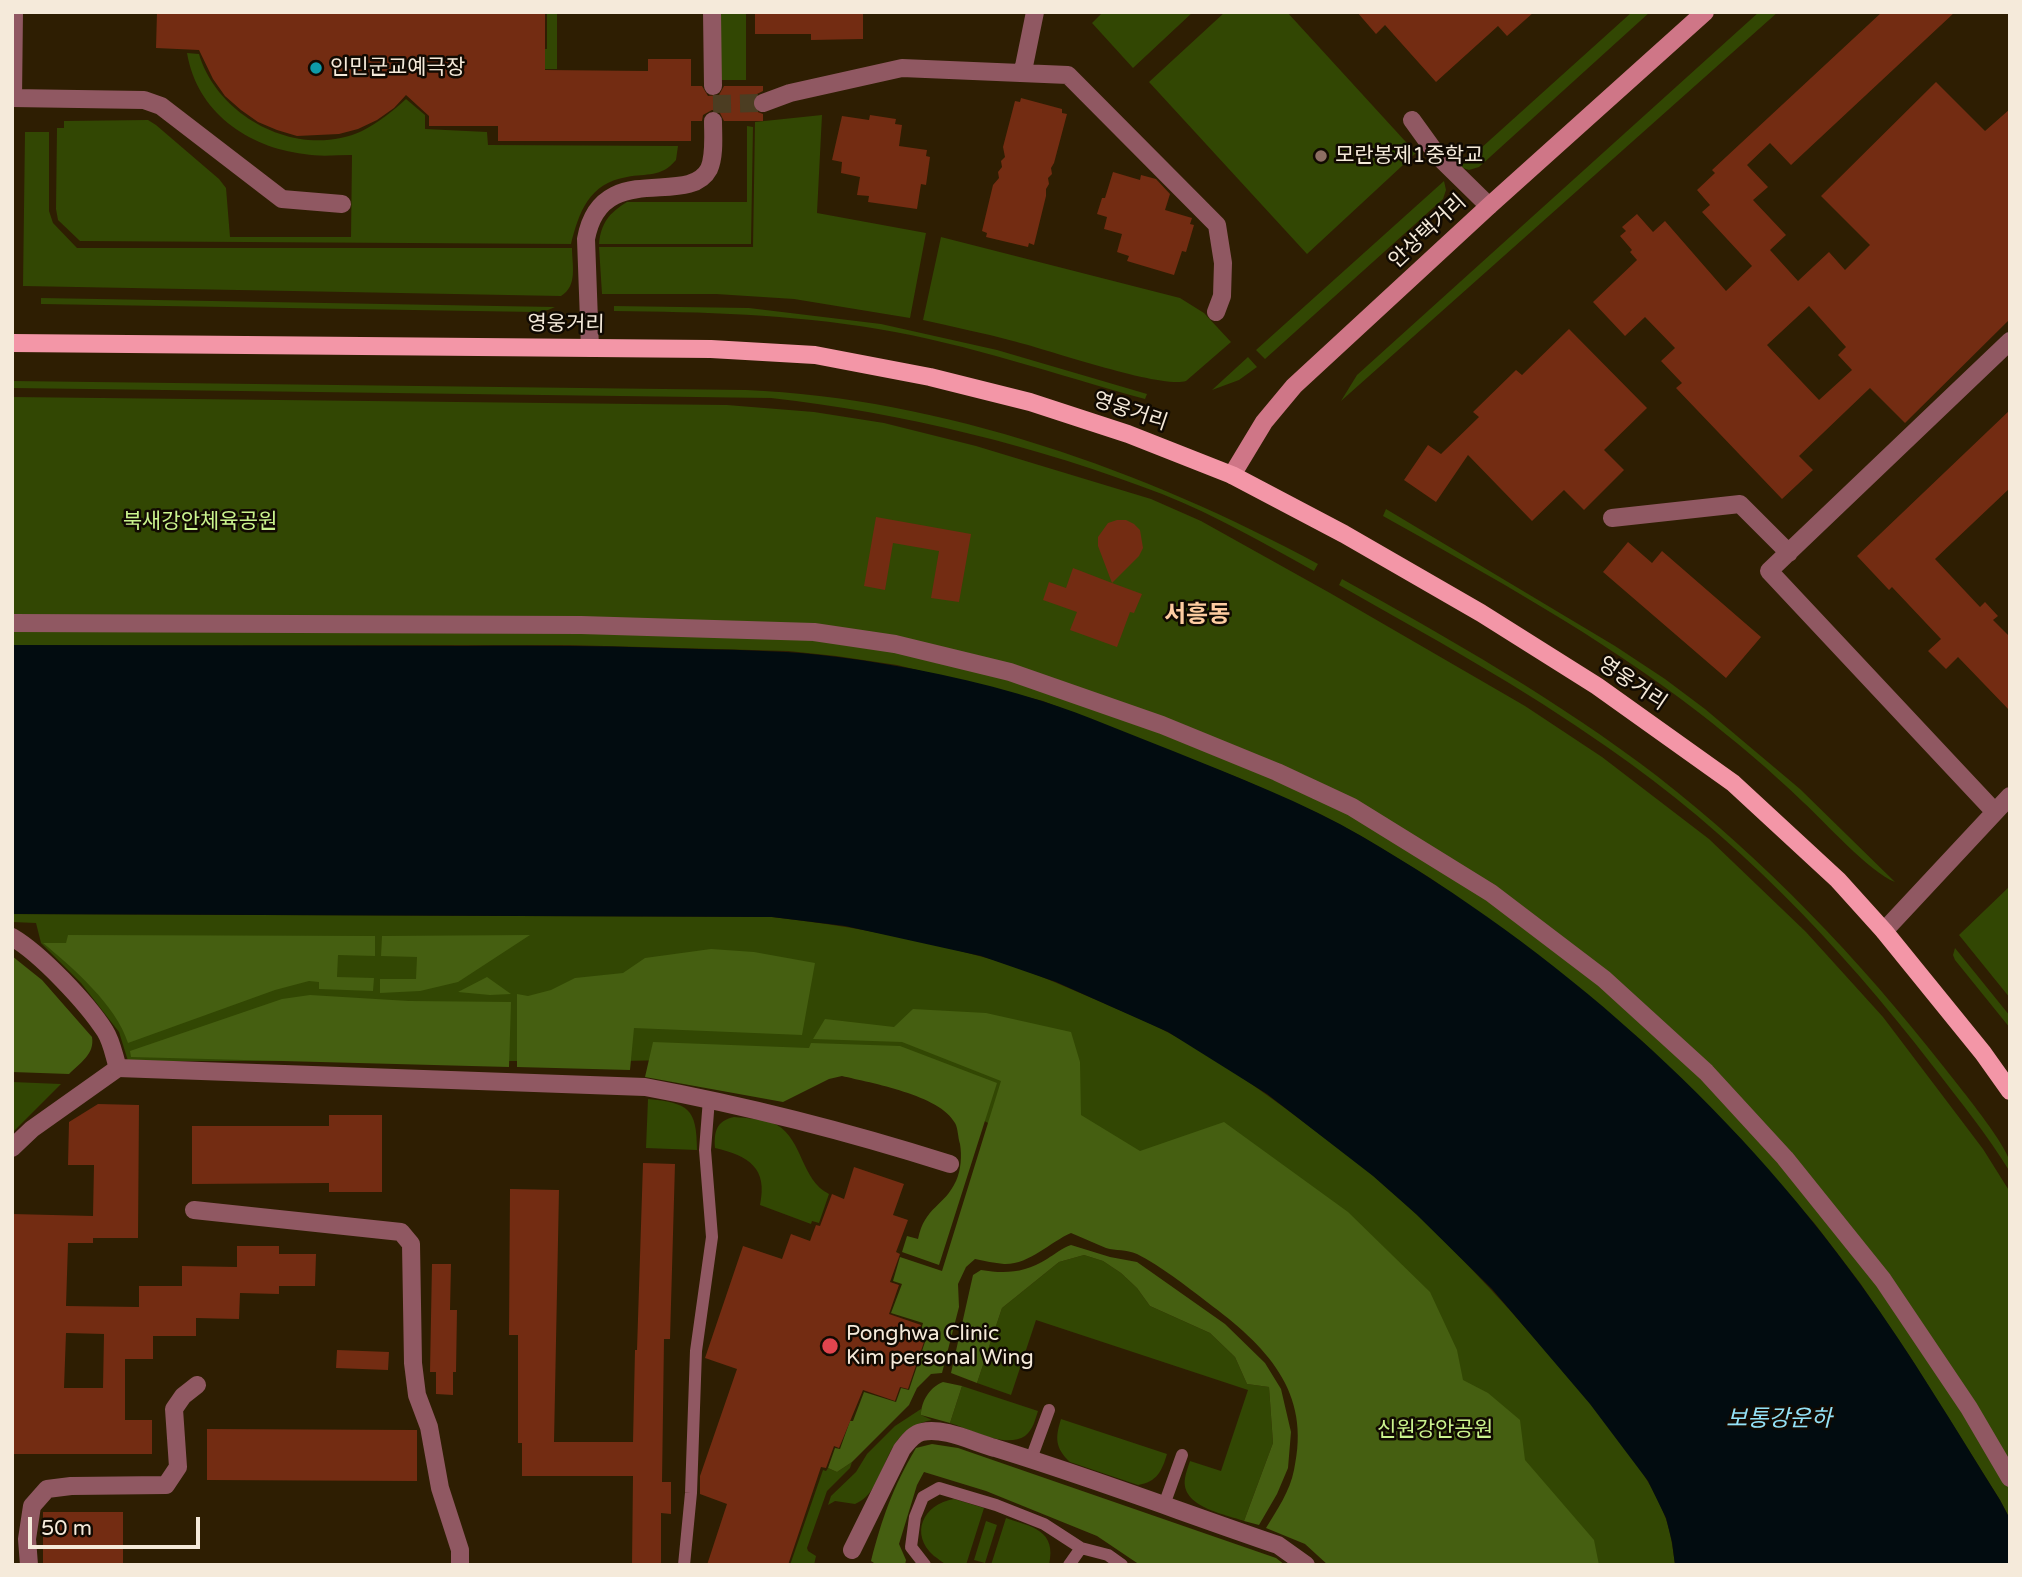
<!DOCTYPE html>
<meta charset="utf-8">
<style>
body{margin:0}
#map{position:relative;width:2022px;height:1577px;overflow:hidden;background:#2e1e02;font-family:"Varela Round",sans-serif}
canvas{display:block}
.frame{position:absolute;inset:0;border:14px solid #f5eada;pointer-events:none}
.scale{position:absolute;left:28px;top:1517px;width:172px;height:32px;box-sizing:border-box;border:4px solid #f5eada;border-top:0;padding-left:9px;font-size:21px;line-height:24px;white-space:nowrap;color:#f5eada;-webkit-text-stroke:5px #110a02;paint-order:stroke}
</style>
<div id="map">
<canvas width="2022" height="1577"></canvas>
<div class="frame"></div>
<div class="scale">50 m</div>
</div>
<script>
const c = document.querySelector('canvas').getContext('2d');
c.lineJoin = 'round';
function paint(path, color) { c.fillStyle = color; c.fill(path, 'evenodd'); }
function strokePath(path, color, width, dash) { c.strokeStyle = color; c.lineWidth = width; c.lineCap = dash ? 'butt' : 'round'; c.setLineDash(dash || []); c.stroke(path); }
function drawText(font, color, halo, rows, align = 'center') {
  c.font = font + ' "Varela Round","Noto Sans KR",sans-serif'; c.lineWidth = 5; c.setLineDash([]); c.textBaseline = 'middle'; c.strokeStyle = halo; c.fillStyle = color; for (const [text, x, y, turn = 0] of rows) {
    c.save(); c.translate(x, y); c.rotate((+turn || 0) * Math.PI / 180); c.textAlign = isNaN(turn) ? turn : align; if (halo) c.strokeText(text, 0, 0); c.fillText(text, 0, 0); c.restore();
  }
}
const green = new Path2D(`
 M 547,12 L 557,12 L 557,69 L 542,69 L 542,49 L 547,49 Z
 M 720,12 L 746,12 L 746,80 L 720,80 Z
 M 1103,12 L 1193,12 L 1133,68 L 1092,23 Z
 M 1225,12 L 1287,12 L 1416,153 L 1307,254 L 1149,82 Z
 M 1632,12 L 1650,12 L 1479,167 L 1469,170 L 1460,167 Z
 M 1759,12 L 1778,12 L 1341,401 L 1357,375 Z
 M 187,53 L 199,54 C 218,118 299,160 362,131 C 378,123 393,111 406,99 L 425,115 L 425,129 L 487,132 L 488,145 L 678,146 L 676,160 C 661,178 647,173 627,177 C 589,183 579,212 571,244 L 80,241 L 58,220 L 56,209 L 57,128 L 64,128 L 64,121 L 148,120 L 156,125 L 219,179 L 226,188 L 230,237 L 351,237 L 352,155 C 336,155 320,157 304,154 C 247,147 197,112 187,53 Z
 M 822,115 L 817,213 L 926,233 L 910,318 L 794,299 L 716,294 L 602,294 L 599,247 L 753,247 L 755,122 Z
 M 747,126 L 753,127 L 751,244 L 599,244 C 601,223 609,213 627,202 L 747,202 Z
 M 25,132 L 49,132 L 49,211 L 53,223 L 77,248 L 572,248 C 572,265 578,286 561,296 L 23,286 Z
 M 1444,181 L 1446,190 L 1443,199 L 1265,359 L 1256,350 Z
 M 941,237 L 1180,298 L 1204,313 L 1231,342 L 1186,381 C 1161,389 1046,349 1013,341 C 984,333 953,327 923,320 Z
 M 41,298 L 555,307 L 548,310 L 536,312 L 41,304 Z
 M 614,306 L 749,308 L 881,324 L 997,350 L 1147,394 L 1145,399 C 1057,375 969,344 878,329 C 789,314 704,312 614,311 Z
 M 1248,357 L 1257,367 L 1239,380 L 1212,390 Z
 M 12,381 L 746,390 C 941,398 1147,471 1318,564 L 1314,571 C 1265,544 1215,515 1162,494 C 1037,446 904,413 771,398 L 12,388 Z
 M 12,397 L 727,405 L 814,412 L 884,423 L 976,446 L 1151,499 L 1201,521 L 1330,593 L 1525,706 L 1602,757 L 1709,839 L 1806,932 L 1883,1017 L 1983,1149 L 2010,1192 L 2010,1519 L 2000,1500 L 1909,1355 L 1860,1283 L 1815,1224 L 1742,1140 L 1641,1040 L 1521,942 L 1430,878 L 1361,836 L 1322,815 L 1239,778 L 1043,701 L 897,665 L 836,656 L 788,651 L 568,645 L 12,645 Z
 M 1386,509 L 1615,646 L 1665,679 L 1705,709 L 1800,789 L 1895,882 C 1869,872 1825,822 1803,802 C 1770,770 1734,740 1698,712 C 1601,637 1490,576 1383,516 Z
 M 1342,579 C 1450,639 1559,701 1657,776 C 1765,860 1859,959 1943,1066 C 1957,1084 2005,1142 2010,1162 C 2011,1165 2010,1169 2010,1172 C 1987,1134 1959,1100 1932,1065 C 1840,945 1732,833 1607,747 C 1522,687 1429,636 1339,585 Z
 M 2010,886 L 2010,998 L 1959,935 Z
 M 12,914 L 772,917 C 842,925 912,937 979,956 C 1019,966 1057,983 1094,999 C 1119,1010 1145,1020 1169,1033 C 1216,1057 1259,1089 1301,1120 C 1325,1139 1352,1157 1375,1177 C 1439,1232 1496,1293 1551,1357 C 1588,1401 1647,1465 1666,1519 C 1671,1534 1673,1549 1675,1565 L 1333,1565 L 1286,1499 L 1300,1466 L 1301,1420 L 1279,1363 L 1168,1258 L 994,1126 L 858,1056 L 622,1061 L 128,1061 L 119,1032 L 81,983 L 41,943 L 36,923 L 12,922 Z
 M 1955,948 L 2010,1016 L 2010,1028 L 1955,960 L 1953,955 Z
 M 12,1082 L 61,1084 L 12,1133 Z
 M 648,1099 C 688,1103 697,1108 697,1150 L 646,1148 Z
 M 734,1117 C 747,1118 765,1119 777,1125 C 803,1140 801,1180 829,1194 L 819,1223 L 812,1221 L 811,1224 L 760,1205 C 768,1168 749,1156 715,1148 C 714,1132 716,1121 734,1117 Z
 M 1084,1255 L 1103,1261 L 1121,1273 L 1137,1288 L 1150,1306 L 1210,1333 L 1235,1357 L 1247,1384 L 1269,1387 L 1273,1443 L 1244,1521 C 1225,1514 1180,1507 1185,1478 C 1186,1472 1188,1467 1190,1461 L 1221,1471 L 1248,1390 L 1036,1320 L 1011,1395 L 977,1383 L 1002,1308 L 1059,1262 Z
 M 962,1386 L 1038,1411 C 1035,1420 1033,1430 1025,1436 C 1005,1449 970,1429 950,1423 Z
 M 921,1409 L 921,1415 L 932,1420 C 877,1430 891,1489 855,1504 L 835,1501 L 828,1505 L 831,1496 L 856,1472 L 867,1454 L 895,1426 Z
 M 1061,1419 L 1167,1454 C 1162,1471 1157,1482 1138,1485 L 1070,1462 C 1055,1448 1055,1438 1061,1419 Z
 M 852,1462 L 850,1468 L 827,1491 L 807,1548 L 808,1551 L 816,1556 L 814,1565 L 790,1565 L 823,1470 L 826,1471 L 828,1468 L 837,1472 Z
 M 954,1499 L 984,1508 L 966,1565 C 960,1565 954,1566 949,1565 C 943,1564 939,1559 934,1556 C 909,1534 923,1504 954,1499 Z
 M 1006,1518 C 1032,1527 1057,1530 1049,1565 L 991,1565 Z
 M 986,1521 L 997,1525 L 985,1563 L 974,1560 Z`);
const forest = new Path2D(`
 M 68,935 L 375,936 L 375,956 L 338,955 L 337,977 L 374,978 L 373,991 L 319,989 L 319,982 L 309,981 L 275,990 L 128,1043 C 116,1005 73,968 43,943 L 66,943 Z
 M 530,935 L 458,982 L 420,991 L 380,993 L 380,979 L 416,979 L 417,957 L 381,956 L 382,936 Z
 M 711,949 L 754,952 L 815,963 L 802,1035 L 634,1028 L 630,1070 L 517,1067 L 517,994 L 528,996 L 551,990 L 575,978 L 623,973 L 645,958 Z
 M 12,956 L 42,980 L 92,1037 C 95,1054 80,1063 69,1074 L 12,1072 Z
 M 487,977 L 511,994 L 490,995 L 458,992 Z
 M 310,995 L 409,1001 L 511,1002 L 509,1067 L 131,1057 L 130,1051 L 282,999 Z
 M 913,1009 L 986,1013 L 1071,1032 L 1080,1062 L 1081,1115 L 1140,1151 L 1224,1122 L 1348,1212 L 1430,1292 L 1457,1350 L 1463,1380 L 1488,1393 L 1520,1420 L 1525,1460 L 1594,1540 L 1599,1565 L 1328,1565 L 1305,1544 L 1266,1528 C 1277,1510 1290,1491 1294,1470 C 1312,1391 1266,1346 1207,1302 C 1185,1285 1162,1267 1137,1254 C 1126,1249 1116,1251 1106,1248 C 1094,1243 1083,1238 1071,1233 C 1050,1242 1029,1265 1004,1264 C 994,1263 985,1261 975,1259 L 966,1267 L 958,1284 L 959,1307 L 942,1373 L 931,1374 L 917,1388 L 909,1405 L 852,1462 L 837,1472 L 828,1468 L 835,1448 L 840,1449 L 850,1421 L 853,1421 L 864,1392 L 896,1402 L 901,1388 L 909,1390 L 925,1342 L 919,1338 L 923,1323 L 891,1313 L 902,1284 L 893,1281 L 900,1257 L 942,1271 L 1001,1081 L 902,1042 L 813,1039 L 825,1019 L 894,1027 Z
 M 653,1042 L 809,1048 L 811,1043 L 900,1046 L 997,1083 L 939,1265 L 902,1252 L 907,1236 L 918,1239 C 925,1206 944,1207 956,1181 C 961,1170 962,1156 960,1144 C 958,1138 958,1128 955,1123 C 940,1095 871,1083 842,1076 L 829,1079 L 783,1102 L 645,1077 Z
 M 1071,1245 L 1110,1257 L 1137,1262 L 1225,1324 L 1265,1363 L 1281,1389 L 1291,1432 L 1288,1468 L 1277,1494 L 1259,1525 L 1244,1521 L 1273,1443 L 1269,1387 L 1247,1384 L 1235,1357 L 1210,1333 L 1150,1306 L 1137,1288 L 1121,1273 L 1103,1261 L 1084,1255 L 1059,1262 L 1002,1308 L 977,1383 L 951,1373 L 973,1275 L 981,1270 C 1005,1274 1025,1273 1047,1259 C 1055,1254 1062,1248 1071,1245 Z
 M 943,1382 L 962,1386 L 950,1423 L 921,1415 C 921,1401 930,1387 943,1382 Z
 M 932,1444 L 958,1448 L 1276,1558 L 1285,1565 L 1140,1565 L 1097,1536 L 986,1491 L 924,1472 L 917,1485 L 899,1544 L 906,1560 L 905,1565 L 877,1565 L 871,1561 C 882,1518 893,1487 916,1448 Z`);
const water = new Path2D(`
 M 12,645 C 163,645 315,646 466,646 C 544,645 621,646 699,649 C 745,650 792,651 838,657 C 906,666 976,680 1042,701 C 1086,715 1129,734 1173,751 C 1237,777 1303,802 1363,837 C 1557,950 1730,1103 1861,1285 C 1911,1354 1955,1428 2000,1500 L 2010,1519 L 2010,1565 L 1675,1565 L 1672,1542 L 1666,1518 L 1648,1481 L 1590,1404 L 1492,1289 L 1416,1214 L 1373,1176 L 1267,1094 L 1168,1032 L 1056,982 L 981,956 L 949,949 L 845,926 L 772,917 L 12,914 Z`);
const building = new Path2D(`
 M 157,12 L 545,12 L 545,70 L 648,71 L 648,59 L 691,59 L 691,86 L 702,86 L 708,96 L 719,95 L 724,86 L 763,86 L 763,91 L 755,95 L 752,102 L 755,111 L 763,114 L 763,121 L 724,121 L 719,111 L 712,110 L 703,115 L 702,121 L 691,121 L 691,141 L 498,141 L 498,126 L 429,126 L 429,116 L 406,95 L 394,108 L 377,120 L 358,129 L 339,134 L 297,136 L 277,130 L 258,122 L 241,110 L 225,96 L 213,79 L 199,50 L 156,48 Z
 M 755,12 L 863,12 L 863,39 L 811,40 L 811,34 L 755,34 Z
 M 1357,12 L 1534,12 L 1507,36 L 1498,26 L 1436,82 L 1385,25 L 1376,34 Z
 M 1882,12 L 1955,12 L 1791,165 L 1770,143 L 1747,165 L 1768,187 L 1753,200 L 1786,235 L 1770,250 L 1798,281 L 1829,252 L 1845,270 L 1870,245 L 1821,196 L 1936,82 L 1985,131 L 2010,109 L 2010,319 L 1905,423 L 1870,388 L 1799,456 L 1813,470 L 1782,499 L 1676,388 L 1682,383 L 1661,361 L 1675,348 L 1645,317 L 1625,336 L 1593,302 L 1637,260 L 1630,252 L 1632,250 L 1620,236 L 1626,231 L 1622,227 L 1637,214 L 1653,232 L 1665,221 L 1726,291 L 1752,266 L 1702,212 L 1710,205 L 1697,190 L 1715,173 L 1712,170 ZM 1809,306 L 1846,347 L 1838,355 L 1852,370 L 1819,400 L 1767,345 Z
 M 1021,98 L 1062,109 L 1062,113 L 1067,114 L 1054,163 L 1051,168 L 1052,174 L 1048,178 L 1049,184 L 1046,189 L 1046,196 L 1034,245 L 1029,243 L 1028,247 L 986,237 L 987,233 L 982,231 L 993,185 L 999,178 L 998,172 L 1002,167 L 1001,161 L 1005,157 L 1003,147 L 1015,101 L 1020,102 Z
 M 870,115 L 896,119 L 895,124 L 902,125 L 899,146 L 927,150 L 926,156 L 930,157 L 926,185 L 921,184 L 917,209 L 868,202 L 869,196 L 857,195 L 860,177 L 841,173 L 842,162 L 832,160 L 842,116 L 869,120 Z
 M 1113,172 L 1140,180 L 1141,175 L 1156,179 L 1170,194 L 1165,210 L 1192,218 L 1190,224 L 1194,225 L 1186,252 L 1182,251 L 1174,275 L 1127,261 L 1129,256 L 1117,252 L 1122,234 L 1104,229 L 1107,217 L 1097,214 L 1102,198 L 1105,198 Z
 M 1569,329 L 1647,408 L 1604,450 L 1624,470 L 1584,510 L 1564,490 L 1532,521 L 1468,455 L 1436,502 L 1404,480 L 1428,445 L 1441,454 L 1479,417 L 1473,412 L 1516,370 L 1522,375 Z
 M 2010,410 L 2010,488 L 1935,559 L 1980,607 L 1985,602 L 1998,616 L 1993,620 L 2010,637 L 2010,711 L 1958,657 L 1946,669 L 1928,651 L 1941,639 L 1892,587 L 1889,590 L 1857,556 Z
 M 876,517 L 971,534 L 959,602 L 931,598 L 939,551 L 893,543 L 885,590 L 864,586 Z
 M 1117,520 L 1126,520 L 1134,524 L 1140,530 L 1143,548 L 1139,556 L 1112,583 L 1142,594 L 1134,613 L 1130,612 L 1117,647 L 1070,630 L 1077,612 L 1043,600 L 1049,582 L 1066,588 L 1073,568 L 1112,583 L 1098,546 L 1098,537 L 1108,523 Z
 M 1628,542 L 1652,563 L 1662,551 L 1761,637 L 1726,678 L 1603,572 Z
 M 98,1104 L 139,1105 L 138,1238 L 93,1238 L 93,1243 L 68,1243 L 66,1306 L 139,1307 L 139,1286 L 182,1286 L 182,1266 L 237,1267 L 237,1246 L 279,1246 L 279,1254 L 316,1254 L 315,1286 L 279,1286 L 279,1294 L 240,1293 L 239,1319 L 196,1318 L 196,1336 L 153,1336 L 153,1359 L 125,1359 L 125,1420 L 152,1420 L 152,1454 L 12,1454 L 12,1214 L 93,1216 L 94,1165 L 68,1165 L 69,1122 ZM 66,1333 L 104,1334 L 103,1388 L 64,1388 Z
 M 329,1115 L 382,1115 L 382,1192 L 329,1192 L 329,1183 L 192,1184 L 192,1126 L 329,1126 Z
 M 643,1163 L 675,1164 L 670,1339 L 664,1339 L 662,1482 L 671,1482 L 671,1514 L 661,1513 L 661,1565 L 632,1565 L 633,1476 L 522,1476 L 522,1443 L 518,1443 L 518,1335 L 509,1335 L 510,1189 L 559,1190 L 554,1442 L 633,1442 L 635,1350 L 637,1350 Z
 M 854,1167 L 904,1184 L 893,1215 L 908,1220 L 896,1252 L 900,1254 L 890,1282 L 899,1285 L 889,1314 L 921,1325 L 916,1340 L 924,1342 L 908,1389 L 900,1387 L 895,1401 L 863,1390 L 839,1448 L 834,1446 L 826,1468 L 821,1467 L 788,1565 L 707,1565 L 727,1504 L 700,1494 L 700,1476 L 737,1369 L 705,1358 L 743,1246 L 782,1259 L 791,1234 L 810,1241 L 816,1225 L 820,1226 L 832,1194 L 844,1199 Z
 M 432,1264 L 451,1264 L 450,1310 L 457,1310 L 456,1372 L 453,1372 L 453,1395 L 436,1394 L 436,1372 L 430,1372 Z
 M 337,1350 L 389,1352 L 388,1370 L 336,1368 Z
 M 207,1429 L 417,1430 L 417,1481 L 207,1480 Z
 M 43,1512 L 123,1512 L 123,1565 L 43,1565 Z`);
const minorTunnel = new Path2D(`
 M 713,104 L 763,103`);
const service = new Path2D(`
 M 1031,1459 L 1049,1410
 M 1164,1505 L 1182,1455
 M 684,1565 L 691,1493 L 696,1351 L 712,1237 L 705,1150 L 709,1099
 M 925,1565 L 911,1547 L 915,1517 L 923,1497 L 939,1488 L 996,1505 L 1044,1524 L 1081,1548 L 1108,1555 L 1122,1565
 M 1069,1565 L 1081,1548`);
const pedestrian = new Path2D(`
 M 12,623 L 581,625 L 814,632 L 895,644 L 1010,672 L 1162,725 L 1277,772 L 1352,807 L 1491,893 L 1604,979 L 1706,1072 L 1785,1158 L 1883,1280 L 1969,1408 L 2010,1478`);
const minor = new Path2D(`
 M 712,12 L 713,86
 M 1023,71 L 1035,12
 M 12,98 L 144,100 L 161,106 L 282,199 L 342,204
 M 13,98 L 14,12
 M 763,103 L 790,93 L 902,68 L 1068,75 L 1217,225 L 1223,263 L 1222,296 L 1216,312
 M 1412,120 L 1438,156 L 1489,206
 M 590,348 L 586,239 C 601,157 688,209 709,169 C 715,156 713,135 713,121
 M 1612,518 L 1740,504 L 1789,553
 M 1994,811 L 1769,571 L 2010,341
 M 1884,931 L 2010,796
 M 12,1148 L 32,1129 L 118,1068
 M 194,1210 L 401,1232 L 411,1244 L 413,1363 L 417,1395 L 429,1427 L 440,1488 L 460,1550 L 460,1565
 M 852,1550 L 902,1449 C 908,1442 913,1434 922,1432 C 944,1427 973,1442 995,1448 C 1090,1477 1184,1513 1278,1545 L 1306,1565
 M 29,1565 L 27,1539 L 32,1506 L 47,1489 L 71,1486 L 166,1485 L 178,1467 L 174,1409 L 183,1396 L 197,1385`);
const tertiary = new Path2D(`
 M 12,937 C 41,954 87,1003 105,1031 C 112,1042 114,1056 118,1068 L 645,1087 C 748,1106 849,1132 950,1164`);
const secondary = new Path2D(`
 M 1232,475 L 1264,422 L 1294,386 L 1489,206 L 1705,12`);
const primary = new Path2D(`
 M 12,343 L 711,349 L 815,355 L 930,377 L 1030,402 L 1128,434 L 1232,475 L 1344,534 L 1481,613 L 1597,686 L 1733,783 L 1838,880 L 1884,931 L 1983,1053 L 2010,1091`);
const markers = [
 [316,68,7,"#0f9aa8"],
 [1321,156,7,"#8d6e63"],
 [830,1346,9,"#e0444e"]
];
const poiNames = [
 ["인민군교예극장",330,68],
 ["모란봉제1중학교",1335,156],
 ["Ponghwa Clinic",846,1334],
 ["Kim personal Wing",846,1358]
];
const streetNames = [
 ["안상택거리",1428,232,-43],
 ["영웅거리",566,325,1],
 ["영웅거리",1130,412,19],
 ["영웅거리",1632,684,34]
];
const parkNames = [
 ["북새강안체육공원",200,522],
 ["신원강안공원",1435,1430]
];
const waterNames = [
 ["보통강운하",1779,1420]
];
const quarterNames = [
 ["서흥동",1197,616]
];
paint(green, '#324703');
paint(forest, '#455f11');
paint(water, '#020c10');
paint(building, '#732c12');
strokePath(minorTunnel, '#4c3d22', 18, [18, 9]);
strokePath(service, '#905862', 12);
strokePath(pedestrian, '#905862', 18);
strokePath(minor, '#905862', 18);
strokePath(tertiary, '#905862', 18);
strokePath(secondary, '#cf7687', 18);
strokePath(primary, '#f396a7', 18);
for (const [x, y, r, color] of markers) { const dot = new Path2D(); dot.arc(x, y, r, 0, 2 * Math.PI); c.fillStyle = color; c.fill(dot); strokePath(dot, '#110a02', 2.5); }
drawText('21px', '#f5eada', '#110a02', poiNames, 'left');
drawText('21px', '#f5eada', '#110a02', streetNames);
drawText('21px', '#cbf48e', '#110a02', parkNames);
drawText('italic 23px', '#94e2f7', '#110a02', waterNames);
drawText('bold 24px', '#fecca1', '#110a02', quarterNames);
</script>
